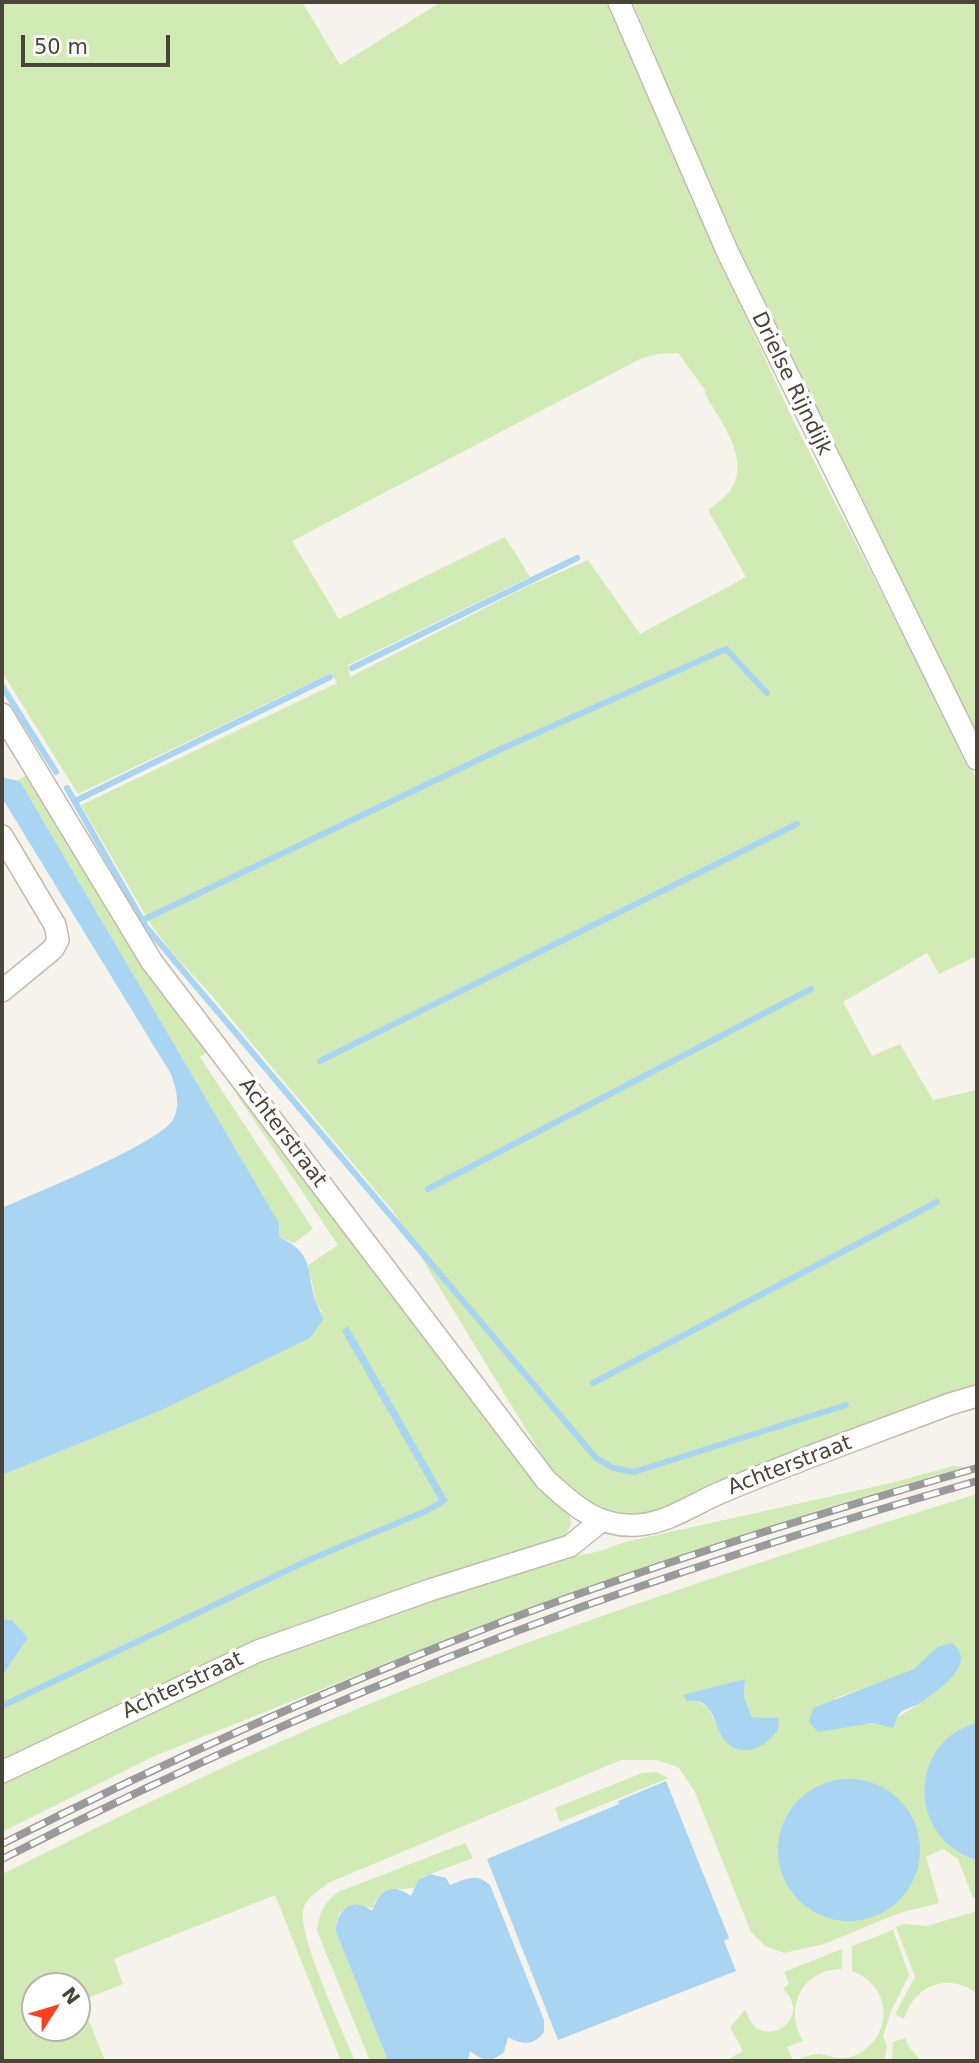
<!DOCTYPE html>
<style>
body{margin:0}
#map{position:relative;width:979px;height:2063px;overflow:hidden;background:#f6f3ec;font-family:"DejaVu Sans",sans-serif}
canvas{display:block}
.frame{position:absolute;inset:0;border:4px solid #4b4439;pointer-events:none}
.north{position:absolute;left:21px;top:1972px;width:70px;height:70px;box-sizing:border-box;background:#fff;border:2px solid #b7b4b0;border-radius:50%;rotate:53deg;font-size:19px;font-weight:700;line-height:28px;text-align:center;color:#4b4439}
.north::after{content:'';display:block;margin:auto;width:24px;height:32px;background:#fc3f1d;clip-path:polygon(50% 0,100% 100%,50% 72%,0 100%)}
.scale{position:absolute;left:21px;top:35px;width:149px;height:32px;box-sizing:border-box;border:4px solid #4b4439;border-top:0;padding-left:9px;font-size:21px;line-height:24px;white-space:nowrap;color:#4b4439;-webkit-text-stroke:5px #fff;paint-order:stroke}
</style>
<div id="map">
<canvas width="979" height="2063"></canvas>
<div class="frame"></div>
<div class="north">N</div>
<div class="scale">50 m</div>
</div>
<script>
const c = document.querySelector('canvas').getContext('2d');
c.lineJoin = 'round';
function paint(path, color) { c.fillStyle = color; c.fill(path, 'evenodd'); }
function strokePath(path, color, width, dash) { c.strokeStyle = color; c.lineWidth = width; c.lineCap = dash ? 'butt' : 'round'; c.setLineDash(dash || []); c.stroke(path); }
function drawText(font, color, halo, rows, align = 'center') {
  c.font = font + ' "DejaVu Sans",sans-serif'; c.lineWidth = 7; c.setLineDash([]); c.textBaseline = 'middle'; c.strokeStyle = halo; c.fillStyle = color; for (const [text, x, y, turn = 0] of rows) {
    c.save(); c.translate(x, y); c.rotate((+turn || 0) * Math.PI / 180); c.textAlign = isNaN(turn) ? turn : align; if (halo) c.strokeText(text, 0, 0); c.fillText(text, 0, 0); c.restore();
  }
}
const green = new Path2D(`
 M 2,2 L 302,2 L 340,65 L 441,2 L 609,2 L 674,157 L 792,418 L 977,780 L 977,956 L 939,974 L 927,953 L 843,1002 L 872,1056 L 900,1044 L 933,1100 L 977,1090 L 977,1390 L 631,1520 L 582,1503 L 555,1477 L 393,1211 L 207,990 L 173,954 L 152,926 L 81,805 L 337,683 L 331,673 L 78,794 L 2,672 ZM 678,353 L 705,390 L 706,396 C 721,422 753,462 729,492 C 723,499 715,505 708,510 L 746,577 L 640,634 L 588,560 L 524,588 L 350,677 L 348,665 L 530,577 L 505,537 L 339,619 L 292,541 L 642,358 L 658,354 Z
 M 633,2 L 977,2 L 977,733 L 812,409 L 694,149 Z
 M 29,774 L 211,1049 L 200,1057 L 313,1229 L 294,1243 L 279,1237 L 279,1223 L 30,798 L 17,780 Z
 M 221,1061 L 569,1510 L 571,1525 L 563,1540 L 488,1566 L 2,1766 L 2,1676 L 28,1638 L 12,1620 L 2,1619 L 2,1475 L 155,1413 L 322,1312 L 317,1305 L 308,1265 L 338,1245 L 217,1065 Z
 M 953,1466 L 965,1467 L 819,1510 L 495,1620 L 157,1755 L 2,1832 L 2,1778 L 199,1686 L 431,1595 L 555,1561 L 600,1551 L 625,1542 L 895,1482 Z
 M 977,1494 L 977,1723 L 950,1737 L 970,1858 L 977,1860 L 977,1896 L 973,1898 L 958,1859 L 943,1849 L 926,1857 L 939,1903 L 899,1913 L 824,1944 L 784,1953 L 765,1946 L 751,1932 L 694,1790 L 678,1767 L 657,1760 L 621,1760 L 328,1883 C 319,1891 305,1898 303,1911 C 299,1939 343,2031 355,2061 L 341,2061 L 275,1895 L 114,1959 L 123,1984 L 81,2001 L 105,2061 L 2,2061 L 2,1874 C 117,1818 233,1760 352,1711 C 556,1627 766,1559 977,1494 ZM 937,1647 L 921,1703 L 883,1726 C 862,1719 839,1727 818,1732 L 835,1698 L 894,1678 L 915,1668 ZM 745,1679 L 744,1697 L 752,1717 L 778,1718 L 716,1724 L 708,1708 L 698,1701 ZM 893,1795 C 912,1814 921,1836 918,1863 L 810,1909 L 791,1892 ZM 35,1986 L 77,1986 L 77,2028 L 35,2028 Z
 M 656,1772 L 669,1778 L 560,1822 L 555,1808 L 642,1773 Z
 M 465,1843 L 473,1858 L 422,1877 L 413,1888 L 399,1889 L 375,1901 L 373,1908 C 351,1904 336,1903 336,1932 L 388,2061 L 370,2061 L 317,1931 C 319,1913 324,1903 338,1892 Z
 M 977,1911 L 977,1994 C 949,1971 914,1985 904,2019 L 895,2014 L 915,1977 L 896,1927 L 904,1924 L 927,1926 Z
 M 893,1930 L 909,1975 L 891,2011 L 883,2037 L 887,2046 L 884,2061 L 793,2061 C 801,2059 813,2053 819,2054 C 829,2055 836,2059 846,2058 C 870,2054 887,2030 883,2006 C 880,1988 867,1977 852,1971 L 852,1946 Z
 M 842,1949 L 842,1969 C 803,1969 783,2007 803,2041 L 787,2047 L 793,2061 L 726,2061 L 743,2051 L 730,2027 L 746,2009 C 755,2056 817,2021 783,1989 L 789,1983 L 784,1972 Z
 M 905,2038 L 909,2047 L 921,2061 L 892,2061 L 893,2042 Z`);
const water = new Path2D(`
 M 2,776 C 8,781 15,778 21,783 L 279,1223 L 279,1237 C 317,1254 305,1274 317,1305 C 319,1310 322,1314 323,1320 L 310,1338 L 155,1413 L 2,1475 L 2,1208 C 33,1194 158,1144 173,1120 C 181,1105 176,1088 171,1074 L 2,798 Z
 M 348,1326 L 448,1501 L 442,1505 L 342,1331 Z
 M 2,1619 L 12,1620 L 28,1638 L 2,1676 Z
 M 952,1643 C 979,1663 938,1691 920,1703 C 915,1707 905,1708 900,1713 C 897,1716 895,1724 893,1728 L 872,1723 L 818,1732 L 809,1722 L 813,1708 L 914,1669 L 937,1647 Z
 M 745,1679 L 744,1697 L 752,1717 L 778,1718 C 780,1726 778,1731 772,1737 C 764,1745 755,1751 743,1750 C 712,1747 721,1708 698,1701 C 694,1700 691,1701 687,1701 L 683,1695 Z
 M 977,1723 L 977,1860 C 908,1840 906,1742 977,1723 Z
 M778 1850a71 71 0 1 1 142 0a71 71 0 1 1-142 0Z
 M 666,1781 L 729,1938 L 724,1941 L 736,1971 L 558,2040 L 487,1859 L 619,1804 L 618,1801 Z
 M 430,1874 L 446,1878 L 450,1885 C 466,1879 476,1872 490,1885 L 544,2020 L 544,2032 C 534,2046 522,2045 508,2037 L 504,2052 C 491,2063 483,2061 470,2051 L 468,2061 L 388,2061 L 336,1932 C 336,1909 353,1896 372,1911 C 380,1890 391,1882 411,1896 L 418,1880 Z`);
const stream = new Path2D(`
 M 352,668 L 577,558
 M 2,686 L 56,772
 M 67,788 L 146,927 L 596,1458 L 613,1468 L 634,1472 L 846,1405
 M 75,801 L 330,677
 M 143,920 L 501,749 L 726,649 L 767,693
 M 320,1061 L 797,824
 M 428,1189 L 811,989
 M 593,1383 L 937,1202
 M 2,1706 L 311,1559 L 426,1511 L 440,1503`);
const minor = new Path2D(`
 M 619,2 L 728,253 L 977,759
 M 2,714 L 152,962 L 546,1480 C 573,1505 598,1528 638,1525 C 668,1523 695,1503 722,1492 C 797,1460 874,1433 950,1404 L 977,1396
 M 2,836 L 55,925 L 58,940 L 53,949 L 2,991
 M 2,1772 L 258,1651 L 430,1590 L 570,1546 L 601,1521`);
const rail = new Path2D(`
 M 2,1844 C 164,1762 330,1688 499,1623 C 656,1564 816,1514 977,1468
 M 2,1859 C 190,1763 385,1678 584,1606 C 714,1560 845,1519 977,1481`);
const streetNames = [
 ["Drielse Rijndijk",791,384,64],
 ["Achterstraat",282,1133,53],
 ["Achterstraat",790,1466,-21],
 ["Achterstraat",183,1686,-25]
];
paint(green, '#d2eab5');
paint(water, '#a9d4f2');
strokePath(stream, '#a9d4f2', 6);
strokePath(minor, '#c2bbae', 24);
strokePath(minor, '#fff', 21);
strokePath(rail, '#9a9a9a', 8);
strokePath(rail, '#fff', 5, [16]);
drawText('21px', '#4b4439', '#fff', streetNames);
</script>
